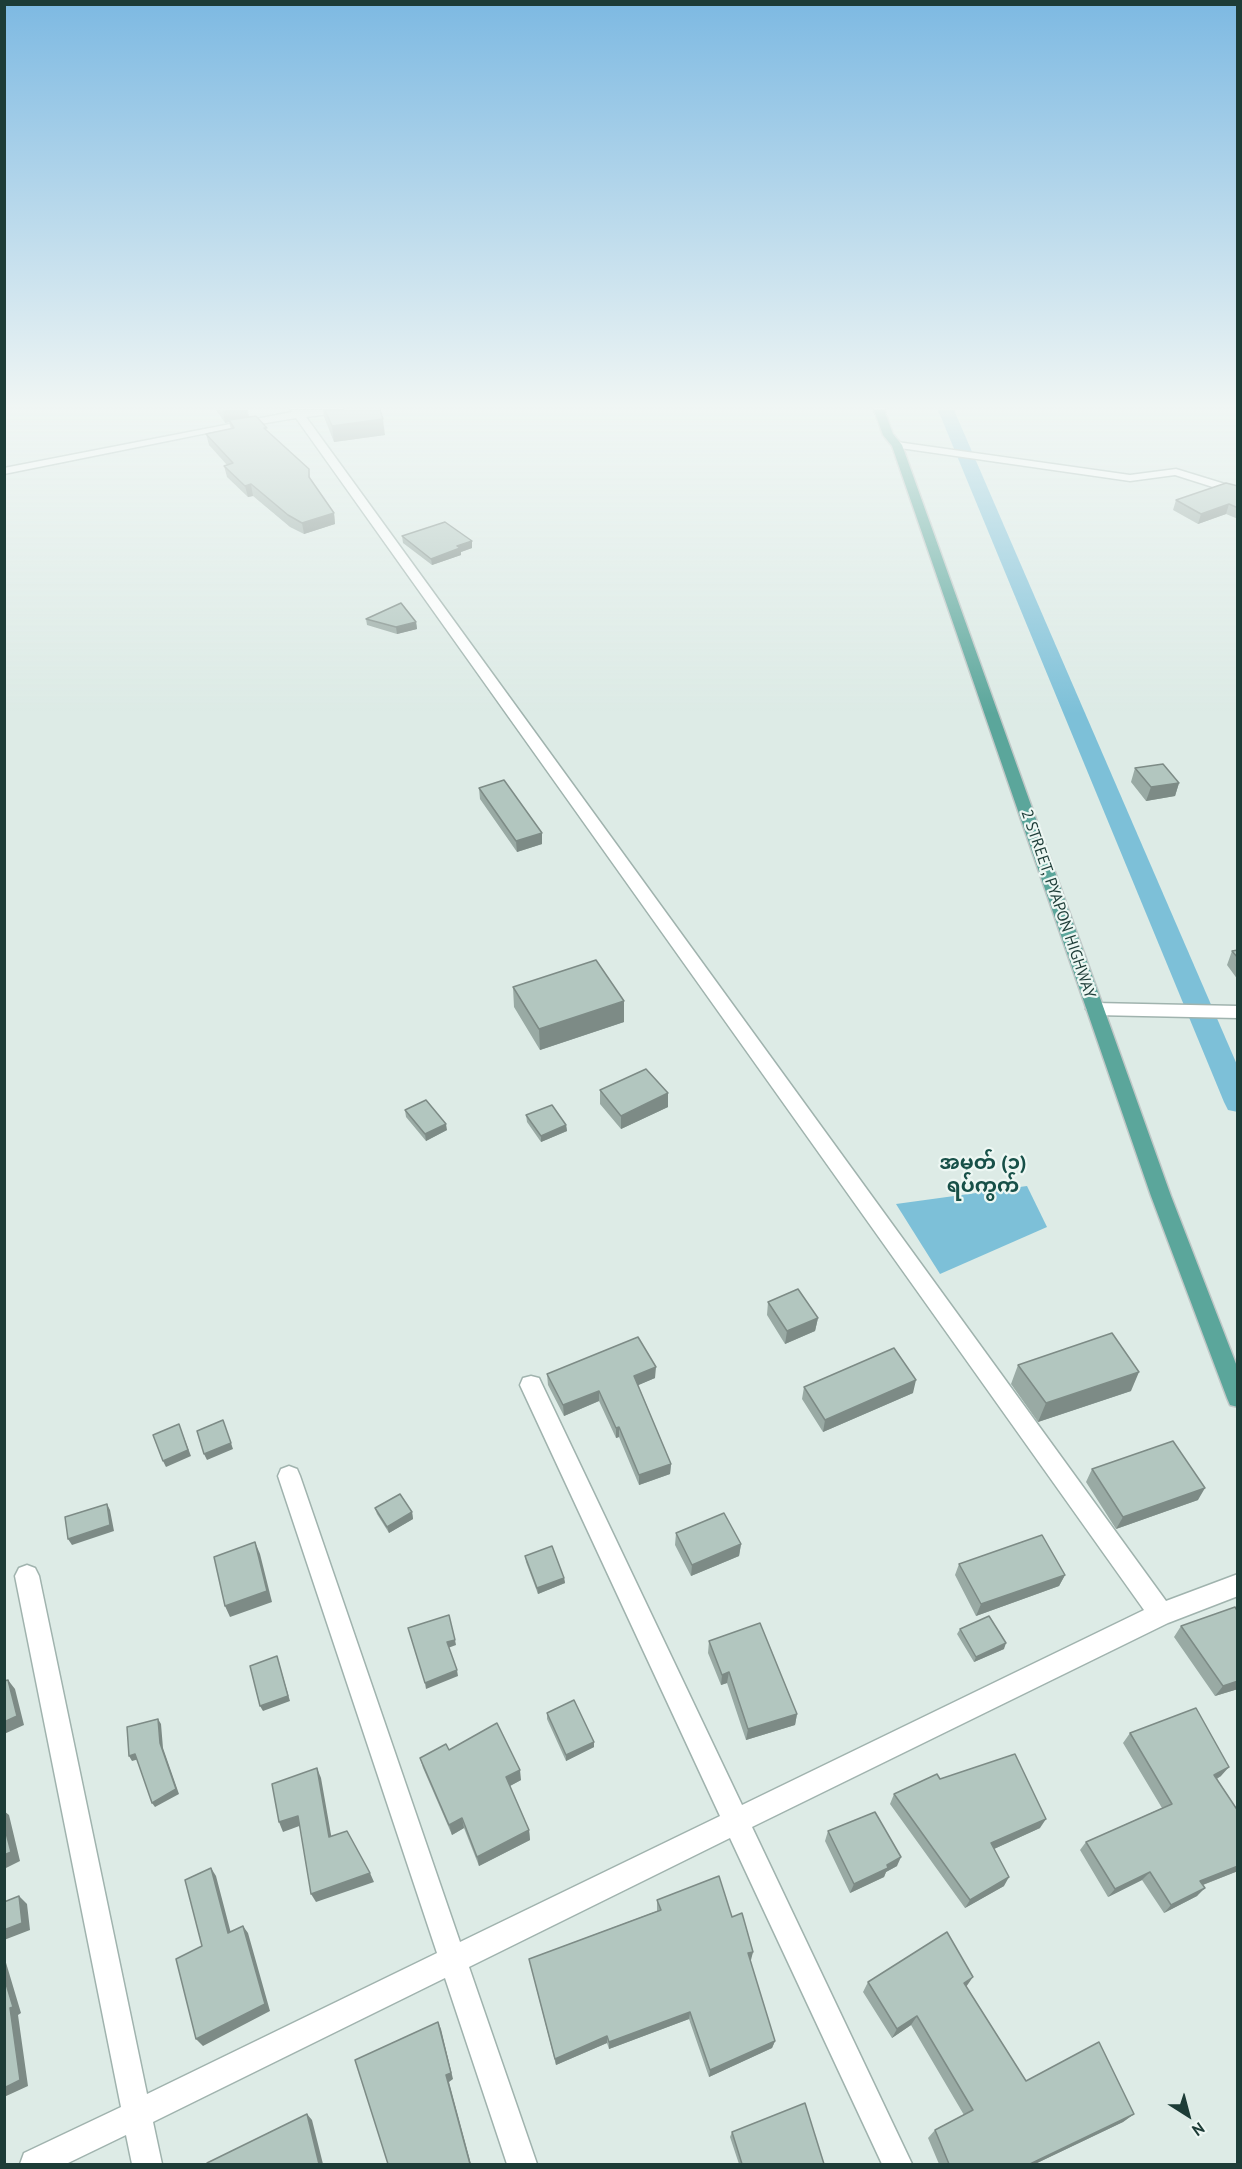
<!DOCTYPE html>
<meta charset="utf-8">
<style>
body{margin:0}
#map{position:relative;width:1242px;height:2169px;overflow:hidden;background:#ddebe6;font-family:"PT Sans",sans-serif}
canvas{display:block}
.frame{position:absolute;inset:0;border:6px solid #1d3c37;pointer-events:none}
.north{position:absolute;left:1158px;top:2085px;width:60px;height:60px;-webkit-text-stroke:4px #edf7f3;paint-order:stroke;rotate:144deg;font-size:16px;font-weight:700;line-height:24px;text-align:center;color:#1d3c37}
.north::after{content:'';display:block;margin:auto;width:21px;height:27px;background:#1d3c37;clip-path:polygon(50% 0,100% 100%,50% 72%,0 100%)}
</style>
<div id="map">
<canvas width="1242" height="2169"></canvas>
<div class="frame"></div>
<div class="north">N</div>
</div>
<script>
const c = document.querySelector('canvas').getContext('2d');
c.lineJoin = 'round';
function paint(path, color) { c.fillStyle = color; c.fill(path, 'evenodd'); }
function strokePath(path, color, width, dash) { c.strokeStyle = color; c.lineWidth = width; c.lineCap = dash ? 'butt' : 'round'; c.setLineDash(dash || []); c.stroke(path); }
function drawText(font, color, halo, rows, align = 'center') {
  c.font = font + ' "PT Sans","Noto Sans Myanmar",sans-serif'; c.lineWidth = 4.5; c.setLineDash([]); c.textBaseline = 'middle'; c.strokeStyle = halo; c.fillStyle = color; for (const [text, x, y, turn = 0] of rows) {
    c.save(); c.translate(x, y); c.rotate((+turn || 0) * Math.PI / 180); c.textAlign = isNaN(turn) ? turn : align; if (halo) c.strokeText(text, 0, 0); c.fillText(text, 0, 0); c.restore();
  }
}
const water = new Path2D(`
 M 1027,1186 L 1047,1227 L 940,1274 L 896,1204 Z`);
const canal = new Path2D(`
 M 938,410 L 954,410 L 1238,1067 L 1238,1112 L 1228,1110 L 1224,1102 Z`);
const minor = new Path2D(`
 M 291,410 L 342,410 L 337,413 L 306,417 L 1166,1601 L 1238,1574 L 1238,1596 L 1168,1623 L 752,1827 L 912,2164 L 882,2164 L 730,1838 L 469,1967 L 537,2164 L 507,2164 L 445,1978 L 153,2122 L 162,2164 L 132,2164 L 126,2135 L 66,2164 L 20,2164 L 24,2153 L 121,2107 L 15,1576 L 19,1568 L 27,1565 L 35,1568 L 39,1576 L 147,2094 L 437,1953 L 278,1476 L 281,1469 L 289,1466 L 297,1469 L 300,1476 L 460,1942 L 720,1816 L 520,1385 L 523,1378 L 531,1376 L 539,1378 L 742,1805 L 1144,1610 L 296,418 L 212,432 L 4,474 L 4,468 L 292,412 Z
 M 897,442 L 1130,475 L 1176,469 L 1238,488 L 1238,495 L 1175,475 L 1130,481 L 893,447 L 892,445 Z
 M 1095,1003 L 1238,1006 L 1238,1018 L 1095,1015 L 1086,1009 Z`);
const major = new Path2D(`
 M 874,410 L 884,410 L 893,434 L 902,445 L 1171,1196 L 1238,1369 L 1238,1407 L 1230,1405 L 1227,1398 L 1151,1196 L 892,446 L 883,435 Z`);
const wall = new Path2D(`
 M 216,410 L 248,410 L 249,417 L 268,432 L 309,469 L 310,479 L 334,513 L 335,524 L 304,534 L 290,527 L 253,496 L 248,497 L 227,477 L 224,466 L 227,465 L 209,445 L 206,434 L 231,429 L 229,422 L 225,423 Z
 M 323,410 L 325,410 L 385,435 L 334,442 L 324,417 Z
 M 1238,486 L 1238,519 L 1226,514 L 1198,524 L 1173,510 L 1176,500 Z
 M 402,536 L 472,548 L 461,552 L 461,555 L 432,565 L 403,543 Z
 M 366,619 L 416,622 L 417,629 L 397,634 L 367,625 Z
 M 1135,768 L 1179,783 L 1175,796 L 1146,801 L 1131,782 Z
 M 479,788 L 542,844 L 517,852 L 480,799 Z
 M 1238,950 L 1238,980 L 1227,965 L 1232,951 Z
 M 513,987 L 624,1022 L 540,1050 L 514,1007 Z
 M 600,1090 L 668,1107 L 621,1129 L 600,1104 Z
 M 405,1110 L 447,1130 L 426,1141 L 406,1117 Z
 M 526,1115 L 566,1125 L 567,1131 L 541,1142 L 527,1122 Z
 M 768,1302 L 818,1318 L 815,1331 L 785,1344 L 767,1315 Z
 M 1018,1365 L 1131,1391 L 1038,1422 L 1011,1384 Z
 M 547,1374 L 655,1378 L 638,1385 L 671,1464 L 670,1474 L 639,1485 L 619,1437 L 616,1438 L 599,1401 L 564,1416 L 548,1385 Z
 M 804,1387 L 913,1393 L 823,1432 L 802,1399 Z
 M 1092,1469 L 1198,1500 L 1116,1529 L 1086,1482 Z
 M 375,1508 L 412,1512 L 413,1519 L 389,1533 L 377,1514 Z
 M 676,1533 L 741,1544 L 739,1556 L 691,1576 L 675,1545 Z
 M 525,1556 L 564,1578 L 565,1583 L 538,1594 L 526,1562 Z
 M 959,1564 L 1065,1575 L 1059,1586 L 976,1616 L 955,1575 Z
 M 1238,1612 L 1238,1689 L 1215,1696 L 1174,1637 L 1181,1626 Z
 M 960,1629 L 1004,1649 L 974,1662 L 957,1634 Z
 M 709,1641 L 797,1714 L 795,1725 L 746,1740 L 727,1683 L 721,1685 L 708,1653 Z
 M 547,1713 L 594,1747 L 566,1761 L 547,1719 Z
 M 1130,1733 L 1221,1776 L 1217,1779 L 1238,1811 L 1238,1871 L 1203,1885 L 1197,1896 L 1164,1913 L 1142,1880 L 1108,1897 L 1080,1850 L 1086,1842 L 1162,1808 L 1123,1743 Z
 M 449,1750 L 521,1780 L 510,1786 L 529,1830 L 530,1840 L 479,1866 L 464,1828 L 452,1835 L 423,1768 L 420,1758 Z
 M 940,1779 L 1040,1828 L 994,1849 L 1004,1886 L 965,1908 L 890,1804 L 894,1794 Z
 M 828,1831 L 897,1866 L 886,1872 L 884,1877 L 850,1893 L 825,1841 Z
 M 657,1900 L 732,1917 L 753,1952 L 750,1960 L 775,2041 L 772,2048 L 709,2077 L 689,2019 L 609,2049 L 607,2043 L 556,2065 L 529,1959 L 657,1911 Z
 M 868,1982 L 966,1986 L 1026,2081 L 1134,2114 L 1123,2122 L 1035,2164 L 939,2164 L 928,2138 L 935,2130 L 964,2115 L 911,2025 L 892,2038 L 863,1992 Z
 M 732,2132 L 824,2164 L 739,2164 L 730,2137 Z`);
const shadedWall = new Path2D(`
 M 228,410 L 247,410 L 249,418 L 225,423 L 223,411 Z
 M 383,419 L 385,435 L 334,442 L 332,426 Z
 M 251,484 L 253,496 L 248,497 L 245,486 Z
 M 1229,504 L 1226,514 L 1198,524 L 1201,514 Z
 M 334,513 L 335,524 L 304,534 L 302,523 Z
 M 472,541 L 472,548 L 461,552 L 461,555 L 432,565 L 431,559 L 457,546 Z
 M 416,622 L 417,629 L 397,634 L 396,627 Z
 M 1179,783 L 1175,796 L 1146,801 L 1151,787 Z
 M 542,833 L 542,844 L 517,852 L 516,841 Z
 M 624,1001 L 624,1022 L 540,1050 L 539,1029 Z
 M 668,1093 L 668,1107 L 621,1129 L 621,1116 Z
 M 446,1124 L 447,1130 L 426,1141 L 425,1134 Z
 M 566,1125 L 567,1131 L 541,1142 L 541,1136 Z
 M 818,1318 L 815,1331 L 785,1344 L 787,1331 Z
 M 656,1367 L 655,1378 L 634,1387 L 634,1376 Z
 M 1139,1372 L 1131,1391 L 1038,1422 L 1046,1403 Z
 M 916,1380 L 913,1393 L 823,1432 L 825,1420 Z
 M 599,1391 L 599,1401 L 564,1416 L 563,1405 Z
 M 619,1427 L 619,1437 L 616,1438 L 616,1428 Z
 M 181,1430 L 191,1456 L 166,1467 L 163,1461 Z
 M 231,1443 L 233,1449 L 207,1460 L 204,1454 Z
 M 671,1464 L 670,1474 L 639,1485 L 639,1475 Z
 M 1205,1488 L 1198,1500 L 1116,1529 L 1123,1517 Z
 M 107,1504 L 110,1510 L 114,1531 L 72,1545 L 68,1539 Z
 M 412,1512 L 413,1519 L 389,1533 L 387,1527 Z
 M 255,1542 L 260,1554 L 272,1602 L 230,1617 L 225,1606 Z
 M 741,1544 L 739,1556 L 691,1576 L 692,1565 Z
 M 1065,1575 L 1059,1586 L 976,1616 L 981,1604 Z
 M 564,1578 L 565,1583 L 538,1594 L 537,1588 Z
 M 455,1640 L 456,1645 L 448,1648 L 447,1642 Z
 M 1006,1643 L 1004,1649 L 974,1662 L 976,1657 Z
 M 277,1656 L 290,1701 L 263,1711 L 260,1706 Z
 M 457,1670 L 458,1676 L 426,1689 L 425,1683 Z
 M 729,1672 L 727,1683 L 721,1685 L 722,1675 Z
 M 8,1680 L 15,1689 L 24,1725 L 4,1734 L 4,1722 Z
 M 1238,1681 L 1238,1689 L 1215,1696 L 1223,1686 Z
 M 797,1714 L 795,1725 L 746,1740 L 748,1729 Z
 M 158,1719 L 161,1724 L 163,1748 L 179,1794 L 155,1807 L 152,1803 L 160,1743 Z
 M 594,1742 L 594,1747 L 566,1761 L 566,1755 Z
 M 135,1754 L 139,1759 L 132,1761 L 129,1756 Z
 M 1229,1767 L 1221,1776 L 1206,1784 L 1214,1775 Z
 M 317,1768 L 321,1778 L 333,1846 L 329,1837 Z
 M 520,1770 L 521,1780 L 508,1787 L 506,1777 Z
 M 4,1811 L 9,1815 L 20,1861 L 4,1869 Z
 M 298,1816 L 302,1825 L 283,1832 L 279,1822 Z
 M 462,1818 L 464,1828 L 452,1835 L 449,1825 Z
 M 1046,1819 L 1040,1828 L 985,1853 L 991,1843 Z
 M 529,1830 L 530,1840 L 479,1866 L 477,1857 Z
 M 901,1857 L 897,1866 L 886,1872 L 884,1877 L 850,1893 L 854,1884 Z
 M 1238,1866 L 1238,1871 L 1192,1889 L 1200,1881 Z
 M 211,1868 L 216,1876 L 233,1941 L 228,1933 Z
 M 1150,1872 L 1142,1880 L 1108,1897 L 1115,1889 Z
 M 370,1873 L 374,1882 L 316,1902 L 311,1894 Z
 M 1009,1877 L 1004,1886 L 965,1908 L 970,1900 Z
 M 1205,1888 L 1197,1896 L 1164,1913 L 1171,1905 Z
 M 19,1896 L 27,1904 L 30,1930 L 4,1940 L 4,1930 Z
 M 243,1926 L 248,1933 L 270,2011 L 203,2046 L 196,2039 Z
 M 753,1952 L 751,1960 L 746,1961 L 748,1953 Z
 M 4,1956 L 21,2013 L 18,2015 L 28,2086 L 4,2097 Z
 M 973,1977 L 966,1987 L 964,1983 Z
 M 690,2012 L 689,2019 L 609,2049 L 609,2042 Z
 M 917,2016 L 911,2025 L 892,2038 L 897,2029 Z
 M 438,2022 L 441,2029 L 453,2079 L 449,2082 L 471,2164 L 470,2164 L 446,2075 Z
 M 607,2036 L 607,2043 L 556,2065 L 555,2059 Z
 M 775,2041 L 772,2048 L 709,2077 L 710,2070 Z
 M 307,2114 L 312,2120 L 323,2164 L 319,2164 Z
 M 1134,2114 L 1123,2122 L 1035,2164 L 1030,2164 Z`);
const building = new Path2D(`
 M 325,410 L 380,410 L 383,419 L 332,426 Z
 M 256,416 L 267,428 L 264,428 L 309,469 L 309,477 L 334,513 L 302,523 L 288,515 L 251,484 L 245,486 L 224,466 L 233,463 L 206,434 L 234,428 L 229,420 Z
 M 1226,483 L 1238,486 L 1238,508 L 1229,504 L 1201,514 L 1176,500 Z
 M 445,522 L 472,541 L 457,546 L 460,548 L 431,559 L 402,536 Z
 M 401,603 L 416,622 L 396,627 L 366,619 Z
 M 1163,764 L 1179,783 L 1151,787 L 1135,768 Z
 M 504,780 L 542,833 L 516,841 L 479,788 Z
 M 1238,950 L 1238,958 L 1232,951 Z
 M 596,960 L 624,1001 L 539,1029 L 513,987 Z
 M 646,1069 L 668,1093 L 621,1116 L 600,1090 Z
 M 426,1100 L 446,1124 L 425,1134 L 405,1110 Z
 M 552,1105 L 566,1125 L 541,1136 L 526,1115 Z
 M 798,1289 L 818,1318 L 787,1331 L 768,1302 Z
 M 1112,1333 L 1139,1372 L 1046,1403 L 1018,1365 Z
 M 638,1337 L 656,1367 L 634,1376 L 671,1464 L 639,1475 L 619,1427 L 616,1428 L 599,1391 L 563,1405 L 547,1374 Z
 M 894,1348 L 916,1380 L 825,1420 L 804,1387 Z
 M 223,1420 L 231,1443 L 204,1454 L 197,1431 Z
 M 179,1424 L 188,1450 L 163,1461 L 153,1435 Z
 M 1173,1441 L 1205,1488 L 1123,1517 L 1092,1469 Z
 M 400,1494 L 412,1512 L 387,1527 L 375,1508 Z
 M 107,1504 L 110,1525 L 68,1539 L 65,1517 Z
 M 724,1513 L 741,1544 L 692,1565 L 676,1533 Z
 M 1042,1535 L 1065,1575 L 981,1604 L 959,1564 Z
 M 255,1542 L 267,1591 L 225,1606 L 214,1557 Z
 M 552,1546 L 564,1578 L 537,1588 L 525,1556 Z
 M 1235,1607 L 1238,1612 L 1238,1681 L 1223,1686 L 1181,1626 Z
 M 449,1615 L 455,1640 L 447,1642 L 457,1670 L 425,1683 L 408,1628 Z
 M 989,1616 L 1006,1643 L 976,1657 L 960,1629 Z
 M 760,1623 L 797,1714 L 748,1729 L 729,1672 L 722,1675 L 709,1641 Z
 M 277,1656 L 288,1696 L 260,1706 L 250,1666 Z
 M 8,1680 L 17,1716 L 4,1722 L 4,1681 Z
 M 574,1700 L 594,1742 L 566,1755 L 547,1713 Z
 M 1196,1708 L 1229,1767 L 1214,1775 L 1238,1811 L 1238,1866 L 1200,1881 L 1205,1888 L 1171,1905 L 1150,1872 L 1115,1889 L 1086,1842 L 1172,1804 L 1130,1733 Z
 M 158,1719 L 160,1743 L 176,1789 L 152,1803 L 135,1754 L 129,1756 L 127,1727 Z
 M 497,1723 L 520,1770 L 506,1777 L 529,1830 L 477,1857 L 462,1818 L 449,1825 L 420,1758 L 446,1744 L 449,1750 Z
 M 1015,1754 L 1046,1819 L 991,1843 L 1009,1877 L 970,1900 L 894,1794 L 937,1774 L 940,1779 Z
 M 317,1768 L 329,1837 L 347,1831 L 370,1873 L 311,1894 L 298,1816 L 279,1822 L 272,1784 Z
 M 875,1812 L 901,1857 L 887,1865 L 888,1868 L 854,1884 L 828,1831 Z
 M 4,1825 L 11,1852 L 4,1855 Z
 M 211,1868 L 228,1933 L 243,1926 L 265,2004 L 196,2039 L 176,1959 L 202,1946 L 185,1880 Z
 M 719,1876 L 732,1917 L 742,1913 L 753,1952 L 748,1953 L 775,2041 L 710,2070 L 690,2012 L 609,2042 L 607,2036 L 555,2059 L 529,1959 L 661,1910 L 657,1900 Z
 M 19,1896 L 22,1923 L 4,1930 L 4,1902 Z
 M 947,1932 L 973,1977 L 964,1983 L 1026,2081 L 1099,2042 L 1134,2114 L 1030,2164 L 949,2164 L 935,2130 L 973,2110 L 917,2016 L 897,2029 L 868,1982 Z
 M 4,1977 L 13,2007 L 10,2008 L 20,2080 L 4,2088 Z
 M 438,2022 L 451,2073 L 446,2075 L 470,2164 L 388,2164 L 355,2060 Z
 M 805,2103 L 824,2164 L 742,2164 L 732,2132 Z
 M 307,2114 L 319,2164 L 208,2164 L 207,2163 Z`);
const streetNames = [
 ["2 STREET, PYAPON HIGHWAY",1058,904,71]
];
const quarterNames = [
 ["အမှတ် (၁)",983,1163],
 ["ရပ်ကွက်",983,1186]
];
paint(water, '#7dc0d8');
paint(canal, '#7dc0d8');
strokePath(minor, '#a0b3ae', 3);
strokePath(major, '#c0c8c7', 3);
paint(minor, '#fff');
paint(major, '#5ba69b');
paint(wall, '#99aaa4');
paint(shadedWall, '#7d8b86');
paint(building, '#b2c6bf');
strokePath(building, '#7d8b86', 1.5);
const sky = c.createLinearGradient(0, 0, 0, 714);
sky.addColorStop(0, '#7db9e2');
sky.addColorStop(0.57, '#f0f6f4');
sky.addColorStop(1, '#f0f6f400');
c.fillStyle = sky;
c.fillRect(0, 0, 1242, 714);
drawText('16px', '#1d3c37', '#edf7f3', streetNames);
drawText('bold 20px', '#175048', '#edf7f3', quarterNames);
</script>
